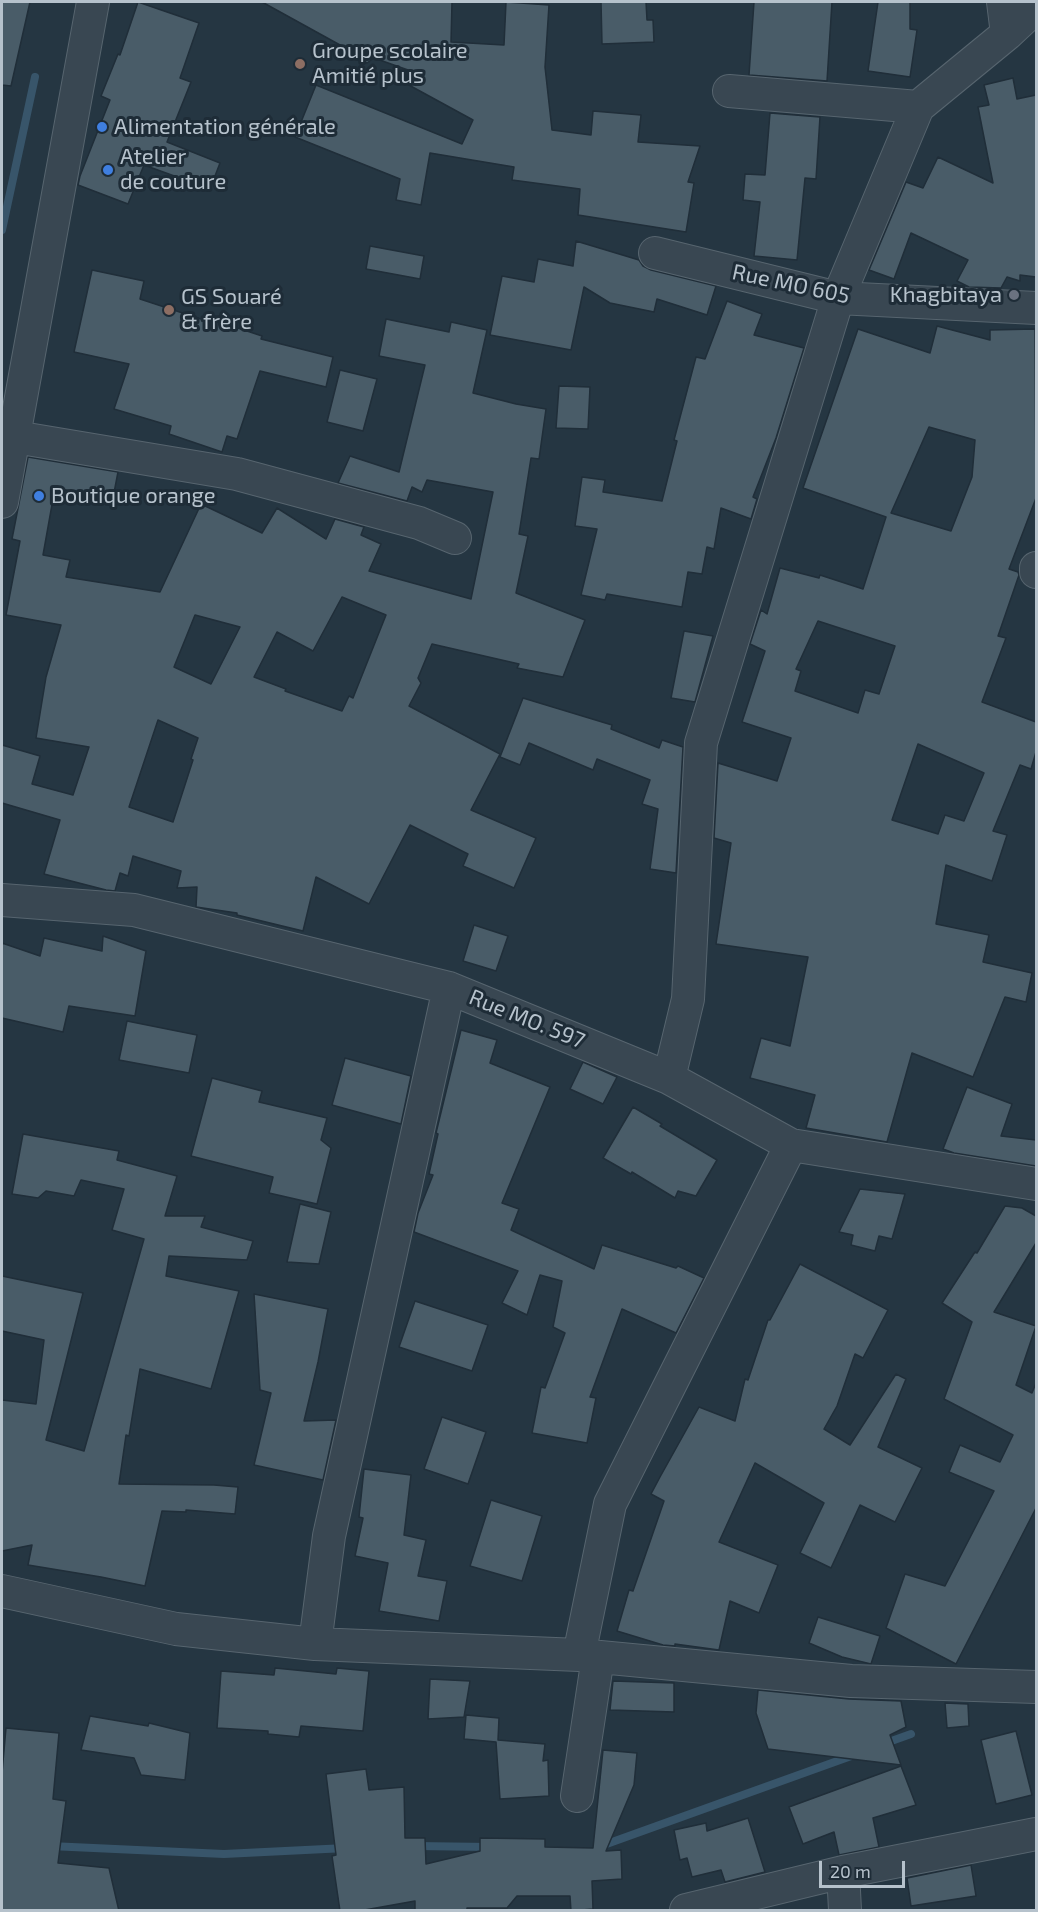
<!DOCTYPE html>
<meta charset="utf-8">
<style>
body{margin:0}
#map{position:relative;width:1038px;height:1912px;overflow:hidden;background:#253642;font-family:"Exo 2",sans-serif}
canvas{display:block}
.frame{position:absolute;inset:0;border:3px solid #b6c2cc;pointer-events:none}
.scale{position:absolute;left:819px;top:1861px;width:86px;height:27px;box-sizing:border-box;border:3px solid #b6c2cc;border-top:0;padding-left:8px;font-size:18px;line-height:21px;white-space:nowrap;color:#b6c2cc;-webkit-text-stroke:4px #1e2c37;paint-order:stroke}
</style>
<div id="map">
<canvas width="1038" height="1912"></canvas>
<div class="frame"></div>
<div class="scale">20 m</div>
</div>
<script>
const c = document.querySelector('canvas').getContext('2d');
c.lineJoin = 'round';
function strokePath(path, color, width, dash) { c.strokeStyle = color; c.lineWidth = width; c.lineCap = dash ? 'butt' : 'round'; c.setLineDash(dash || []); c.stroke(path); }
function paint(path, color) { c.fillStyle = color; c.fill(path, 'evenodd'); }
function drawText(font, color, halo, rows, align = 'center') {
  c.font = font + ' "Exo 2",sans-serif'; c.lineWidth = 6; c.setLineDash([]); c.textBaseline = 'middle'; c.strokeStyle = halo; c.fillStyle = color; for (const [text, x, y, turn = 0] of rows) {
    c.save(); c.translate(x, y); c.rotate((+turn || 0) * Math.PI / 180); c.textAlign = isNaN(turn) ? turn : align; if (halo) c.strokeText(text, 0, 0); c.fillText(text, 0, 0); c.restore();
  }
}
const stream = new Path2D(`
 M 2,230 L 35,77
 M 883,1744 L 911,1734
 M 50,1846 L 224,1854 L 346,1848
 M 415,1846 L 490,1847
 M 601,1846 L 854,1755`);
const building = new Path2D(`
 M 2,2 L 30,2 L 11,86 L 2,85 Z
 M 138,2 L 199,23 L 180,78 L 191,82 L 167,142 L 220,163 L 210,189 L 144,165 L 128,204 L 78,185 L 80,176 L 110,100 L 101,96 L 118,54 L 120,55 Z
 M 262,2 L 452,2 L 451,42 L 504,45 L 506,2 L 549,5 L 545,67 L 552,130 L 591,135 L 593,111 L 641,115 L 638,142 L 700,146 L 688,182 L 694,183 L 686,232 L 578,215 L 580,189 L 512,180 L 514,167 L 430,153 L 421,205 L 396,200 L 400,179 L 295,137 L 316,85 L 462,144 L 473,120 L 407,84 L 408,70 L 374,58 L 367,63 L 339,48 L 340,45 Z
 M 601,2 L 646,2 L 647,20 L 653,20 L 654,42 L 602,44 Z
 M 754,2 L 832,2 L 827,81 L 749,75 Z
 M 878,2 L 910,2 L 910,29 L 917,30 L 910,77 L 868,71 Z
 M 1013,78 L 1017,99 L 1036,95 L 1036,277 L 1020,275 L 1020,281 L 1007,277 L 1001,288 L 969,287 L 957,281 L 968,260 L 911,233 L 894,279 L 869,270 L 906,182 L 923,188 L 938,157 L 993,183 L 978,107 L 989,105 L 984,85 Z
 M 770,113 L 820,117 L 816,179 L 805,178 L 797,260 L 754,256 L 760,202 L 743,200 L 745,174 L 765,175 Z
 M 576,241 L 639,260 L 643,266 L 651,270 L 716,286 L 707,315 L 657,299 L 654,312 L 610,303 L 584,287 L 571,350 L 490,335 L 502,276 L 534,282 L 538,259 L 573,266 Z
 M 370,246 L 424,256 L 420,279 L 366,269 Z
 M 92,270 L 144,281 L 140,299 L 207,321 L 208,318 L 262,336 L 261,339 L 333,357 L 326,387 L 260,371 L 237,439 L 227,436 L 222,452 L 169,434 L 171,426 L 114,409 L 129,364 L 74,352 Z
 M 727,301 L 762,314 L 754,335 L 804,348 L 776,438 L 753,497 L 757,499 L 751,519 L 721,508 L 714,549 L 707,547 L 702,574 L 688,572 L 682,607 L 607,594 L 605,600 L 581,595 L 597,529 L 575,526 L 582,477 L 605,480 L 603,492 L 662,501 L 677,441 L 674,440 L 696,357 L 705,359 Z
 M 386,319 L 449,332 L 451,322 L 487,330 L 473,393 L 516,404 L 546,409 L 539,459 L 531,458 L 519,534 L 528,536 L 516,593 L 585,620 L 563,677 L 517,668 L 519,664 L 432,644 L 418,678 L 421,683 L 409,706 L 500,754 L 471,810 L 536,838 L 514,888 L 463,866 L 468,854 L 410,825 L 369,904 L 316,877 L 303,931 L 237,915 L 237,913 L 196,907 L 197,887 L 177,888 L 181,871 L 133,856 L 128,876 L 120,873 L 115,891 L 106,890 L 44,874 L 60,820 L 2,803 L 2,745 L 40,756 L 32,784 L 73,795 L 89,747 L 36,738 L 46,677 L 61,625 L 6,615 L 20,541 L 12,539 L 28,457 L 118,472 L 113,498 L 55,488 L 43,555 L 70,560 L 66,577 L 160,592 L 201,504 L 262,533 L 277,508 L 326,539 L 335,519 L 364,527 L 361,535 L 381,544 L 369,571 L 471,599 L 493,492 L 427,480 L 422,492 L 412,487 L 407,501 L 338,483 L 350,456 L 399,472 L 425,365 L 379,356 ZM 342,597 L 386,615 L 353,698 L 349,696 L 342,711 L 285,691 L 286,689 L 254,677 L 277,632 L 313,651 ZM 195,615 L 240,627 L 211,684 L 174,667 ZM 158,720 L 198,738 L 191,759 L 193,760 L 173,822 L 129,807 Z
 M 937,326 L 990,340 L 990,330 L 1035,329 L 1036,498 L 1009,569 L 1018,572 L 1019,575 L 998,636 L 1006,638 L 982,702 L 1036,722 L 1036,752 L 1031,769 L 1020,765 L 993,831 L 1007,835 L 992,881 L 946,865 L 936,924 L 989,935 L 983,962 L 1032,973 L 1026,1002 L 1005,997 L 973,1077 L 912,1053 L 887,1142 L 806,1128 L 815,1095 L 750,1078 L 761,1038 L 790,1046 L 808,957 L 716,944 L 731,843 L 714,838 L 718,763 L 777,781 L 791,738 L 742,722 L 765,651 L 750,644 L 761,610 L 767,614 L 780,568 L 819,578 L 820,575 L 863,589 L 886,517 L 803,488 L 858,329 L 930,353 ZM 929,427 L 975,440 L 972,477 L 951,531 L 891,513 ZM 818,621 L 895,646 L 879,694 L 865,690 L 858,713 L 795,691 L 801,671 L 796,669 ZM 918,744 L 984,773 L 964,821 L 945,815 L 938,834 L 892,820 Z
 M 340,370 L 377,379 L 363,431 L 327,422 Z
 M 559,386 L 590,387 L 588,429 L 556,428 Z
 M 684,631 L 713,636 L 695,702 L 671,698 Z
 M 523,698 L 612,725 L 611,729 L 659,748 L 662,740 L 683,747 L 676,873 L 650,869 L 658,809 L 642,804 L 650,780 L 597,759 L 593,770 L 529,743 L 520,765 L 500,757 Z
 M 474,925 L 508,936 L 496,971 L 463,961 Z
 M 103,936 L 146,951 L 135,1016 L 69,1006 L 63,1032 L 2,1018 L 2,943 L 40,956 L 44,938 L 102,951 Z
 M 127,1021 L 197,1035 L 189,1073 L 119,1060 Z
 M 461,1030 L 497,1040 L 490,1063 L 550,1087 L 502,1203 L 519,1209 L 511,1230 L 594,1269 L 602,1245 L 676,1268 L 678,1266 L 704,1278 L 676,1333 L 622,1309 L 590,1397 L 596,1398 L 587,1443 L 532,1433 L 541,1387 L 545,1388 L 565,1333 L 553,1327 L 562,1281 L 540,1275 L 527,1315 L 502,1303 L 518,1271 L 414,1232 L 418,1213 L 433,1175 L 429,1174 L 438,1134 L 436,1133 Z
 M 345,1058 L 411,1076 L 401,1124 L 332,1105 Z
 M 583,1062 L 617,1077 L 603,1104 L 570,1089 Z
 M 212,1078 L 262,1091 L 259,1102 L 327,1118 L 321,1140 L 331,1148 L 317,1204 L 269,1193 L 273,1177 L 191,1156 Z
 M 967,1087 L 1012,1104 L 1001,1136 L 1036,1140 L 1036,1166 L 954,1153 L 943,1149 Z
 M 633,1107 L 662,1124 L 660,1126 L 717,1160 L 696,1196 L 678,1191 L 675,1198 L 632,1172 L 631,1174 L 603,1158 Z
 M 23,1134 L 119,1151 L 117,1160 L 177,1176 L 165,1216 L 205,1216 L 201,1227 L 253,1241 L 247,1260 L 169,1256 L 166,1276 L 239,1291 L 211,1389 L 140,1369 L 129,1436 L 126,1435 L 119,1484 L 214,1485 L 238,1487 L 235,1514 L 186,1510 L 186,1512 L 162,1511 L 145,1586 L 101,1577 L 28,1565 L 32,1545 L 2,1551 L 2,1400 L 36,1404 L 44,1340 L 2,1331 L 2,1276 L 83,1293 L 46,1440 L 84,1451 L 144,1239 L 112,1230 L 124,1189 L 81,1180 L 74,1196 L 46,1191 L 38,1198 L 12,1194 Z
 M 860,1189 L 905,1194 L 892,1239 L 879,1236 L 875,1251 L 851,1245 L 853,1235 L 839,1232 Z
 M 300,1204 L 331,1212 L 319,1264 L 287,1262 Z
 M 1005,1206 L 1022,1208 L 1036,1216 L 1036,1243 L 994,1312 L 1036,1326 L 1016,1385 L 1032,1393 L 1036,1383 L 1036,1508 L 956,1664 L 886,1628 L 905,1574 L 945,1586 L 994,1491 L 949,1472 L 960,1445 L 1000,1462 L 1013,1435 L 944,1399 L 972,1322 L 942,1303 L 975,1252 L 977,1253 Z
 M 800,1264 L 888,1310 L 863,1358 L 855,1354 L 837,1406 L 824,1429 L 850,1445 L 896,1374 L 906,1379 L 878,1447 L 922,1468 L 895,1522 L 860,1505 L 831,1568 L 800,1553 L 824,1503 L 755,1463 L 719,1542 L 778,1565 L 759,1613 L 730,1601 L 719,1650 L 675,1644 L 675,1646 L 663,1645 L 617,1631 L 629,1590 L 633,1591 L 664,1501 L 651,1494 L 660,1477 L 699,1407 L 735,1421 L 745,1379 L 748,1380 L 768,1320 L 770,1320 Z
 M 254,1294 L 328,1309 L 318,1362 L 304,1421 L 336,1420 L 323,1480 L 254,1465 L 271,1393 L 260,1390 Z
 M 415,1301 L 488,1325 L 472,1371 L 399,1347 Z
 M 442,1417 L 486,1432 L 468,1484 L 424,1469 Z
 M 364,1469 L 411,1475 L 404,1535 L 426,1540 L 418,1576 L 447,1581 L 439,1621 L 379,1611 L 388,1563 L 355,1556 L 363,1518 L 359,1517 Z
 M 491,1500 L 542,1516 L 522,1581 L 470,1566 Z
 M 818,1617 L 880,1636 L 871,1664 L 842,1657 L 809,1643 Z
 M 275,1668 L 336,1674 L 337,1668 L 369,1671 L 363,1731 L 301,1726 L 299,1737 L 268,1734 L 268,1731 L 217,1728 L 221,1671 L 274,1675 Z
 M 430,1679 L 470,1681 L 464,1717 L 428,1719 Z
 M 613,1681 L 674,1683 L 674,1712 L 610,1710 Z
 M 758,1690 L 849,1699 L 901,1701 L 906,1727 L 890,1735 L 901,1765 L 768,1749 L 756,1713 Z
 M 945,1703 L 968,1704 L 969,1726 L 947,1728 Z
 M 466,1715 L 499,1718 L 498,1740 L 545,1744 L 543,1761 L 548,1760 L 549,1796 L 500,1799 L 496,1742 L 464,1739 Z
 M 90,1716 L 148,1726 L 149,1723 L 190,1733 L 185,1780 L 141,1775 L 134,1758 L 81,1750 Z
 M 6,1728 L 59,1733 L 53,1799 L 66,1801 L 58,1863 L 109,1868 L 119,1911 L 2,1911 L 2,1773 Z
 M 1016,1731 L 1032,1795 L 996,1804 L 981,1740 Z
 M 603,1750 L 637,1753 L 634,1785 L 606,1851 L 621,1850 L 622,1879 L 592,1881 L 593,1909 L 571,1911 L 570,1896 L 517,1896 L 507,1908 L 467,1908 L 467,1911 L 415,1911 L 415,1901 L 359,1911 L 340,1911 L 332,1856 L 336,1855 L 326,1774 L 366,1769 L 369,1790 L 404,1787 L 405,1838 L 425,1838 L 426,1864 L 480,1851 L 480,1838 L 545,1839 L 545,1847 L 593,1848 Z
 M 901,1766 L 916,1805 L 873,1818 L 879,1847 L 839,1855 L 834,1832 L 803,1844 L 789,1807 Z
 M 748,1818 L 765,1872 L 725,1882 L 721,1870 L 692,1877 L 687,1858 L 680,1860 L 674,1830 L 706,1823 L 707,1831 Z
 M 971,1865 L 976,1896 L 911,1906 L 907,1878 Z`);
const minor = new Path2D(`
 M 1003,2 L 1007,34
 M 729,91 L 918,107
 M 655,253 L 838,298 L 1036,308
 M 15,437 L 237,474 L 419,523 L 455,538
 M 2,502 L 93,2
 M 1036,568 L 1036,572
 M 2,900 L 134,910 L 449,988 L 669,1078 L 791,1145 L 1036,1184
 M 669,1078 L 688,999 L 701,743 L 838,298 L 918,107 L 1007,34 L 1036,7
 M 2,1591 L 176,1629 L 315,1644 L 579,1655 L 851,1681 L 1036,1687
 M 315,1644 L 329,1536 L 449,988
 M 579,1655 L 610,1504 L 791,1145
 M 577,1796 L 598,1657
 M 843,1872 L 845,1910
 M 686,1910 L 843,1872 L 1036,1834`);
const markers = [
 [300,64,6,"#8d6e63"],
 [102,127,6,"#3f7fe0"],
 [108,170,6,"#3f7fe0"],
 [1014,295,6,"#6b7280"],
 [169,310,6,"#8d6e63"],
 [39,496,6,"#3f7fe0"]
];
const poiNames = [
 ["Groupe scolaire",312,51],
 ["Amitié plus",312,76],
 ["Alimentation générale",114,127],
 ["Atelier",120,157],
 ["de couture",120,182],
 ["Khagbitaya",1002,295,"right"],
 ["GS Souaré",181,297],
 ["& frère",181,322],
 ["Boutique orange",51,496]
];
const streetNames = [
 ["Rue MO 605",791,284,12],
 ["Rue MO. 597",527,1019,22]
];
strokePath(stream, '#38556a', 8);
paint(building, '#495c68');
strokePath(building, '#202e39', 1.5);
strokePath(minor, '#57656f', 34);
strokePath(minor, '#394752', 32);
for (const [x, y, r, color] of markers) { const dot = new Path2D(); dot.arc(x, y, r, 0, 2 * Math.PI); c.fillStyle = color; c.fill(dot); strokePath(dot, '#1e2c37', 2); }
drawText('22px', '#b6c2cc', '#1e2c37', poiNames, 'left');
drawText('22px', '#b6c2cc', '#1e2c37', streetNames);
</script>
